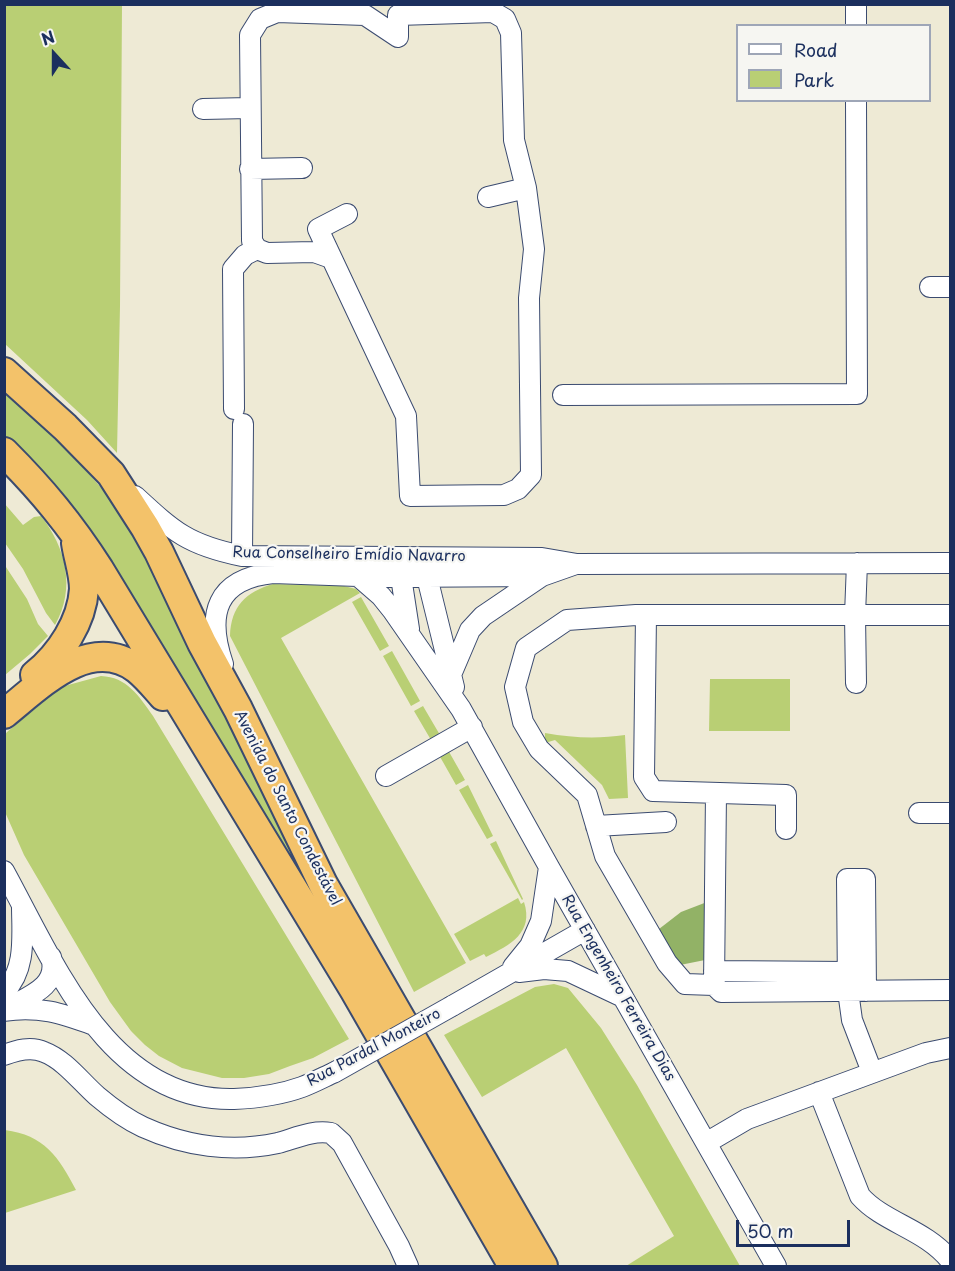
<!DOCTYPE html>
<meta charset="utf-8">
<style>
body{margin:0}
#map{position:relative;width:955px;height:1271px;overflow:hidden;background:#eeead5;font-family:"Playpen Sans",sans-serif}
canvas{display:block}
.frame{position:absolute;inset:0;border:6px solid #1b2f5e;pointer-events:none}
.legend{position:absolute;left:736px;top:24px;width:195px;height:78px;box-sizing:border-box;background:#f6f6f2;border:2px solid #9ea6b7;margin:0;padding:8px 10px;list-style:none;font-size:18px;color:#1b2f5e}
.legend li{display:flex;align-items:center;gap:12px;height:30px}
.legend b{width:30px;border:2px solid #9ea6b7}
.north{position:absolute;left:24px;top:24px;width:60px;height:60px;-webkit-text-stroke:4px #f6f6f2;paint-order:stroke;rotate:339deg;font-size:16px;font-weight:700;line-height:24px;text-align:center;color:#1b2f5e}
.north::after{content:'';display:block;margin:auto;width:21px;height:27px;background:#1b2f5e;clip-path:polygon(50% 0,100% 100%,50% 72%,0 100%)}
.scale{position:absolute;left:736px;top:1220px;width:114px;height:27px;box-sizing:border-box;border:3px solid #1b2f5e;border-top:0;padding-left:8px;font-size:18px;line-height:21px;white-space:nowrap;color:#1b2f5e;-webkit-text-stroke:4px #f6f6f2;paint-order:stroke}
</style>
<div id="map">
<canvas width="955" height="1271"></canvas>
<div class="frame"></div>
<ul class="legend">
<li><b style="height:8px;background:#fff"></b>Road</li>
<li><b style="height:16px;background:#b9cf74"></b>Park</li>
</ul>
<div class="north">N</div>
<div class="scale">50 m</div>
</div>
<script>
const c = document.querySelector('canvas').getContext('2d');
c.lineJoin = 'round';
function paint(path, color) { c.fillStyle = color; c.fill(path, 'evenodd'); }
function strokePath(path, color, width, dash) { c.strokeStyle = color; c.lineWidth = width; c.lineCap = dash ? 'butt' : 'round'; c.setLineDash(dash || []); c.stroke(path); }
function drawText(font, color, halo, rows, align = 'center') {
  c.font = font + ' "Playpen Sans",sans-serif'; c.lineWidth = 4.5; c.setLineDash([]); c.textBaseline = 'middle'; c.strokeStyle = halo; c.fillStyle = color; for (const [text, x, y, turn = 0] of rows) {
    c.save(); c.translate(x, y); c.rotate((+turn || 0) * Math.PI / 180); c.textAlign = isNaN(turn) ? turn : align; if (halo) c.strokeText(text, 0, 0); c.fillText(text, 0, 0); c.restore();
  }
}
const green = new Path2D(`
 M 4,5 L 122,5 L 120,306 L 117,453 L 87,420 L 5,344 Z
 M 4,389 C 53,434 98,480 137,532 L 275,816 L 306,889 L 5,443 Z
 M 4,503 L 23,525 L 34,517 L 41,516 C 66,548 76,588 55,625 L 46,613 L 23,569 L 5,543 Z
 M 4,564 L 27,599 L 38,624 L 48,636 L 30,654 L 5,675 Z
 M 273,584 L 344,586 L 356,589 L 360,593 L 281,638 L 466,963 L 414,992 L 230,636 C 231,606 246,592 273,584 Z
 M 361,597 L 389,646 L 380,651 L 352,602 Z
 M 392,651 L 420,701 L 411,706 L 383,656 Z
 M 101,676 C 127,677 139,696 153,716 L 349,1039 L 313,1058 L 290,1066 L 269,1074 L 244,1078 L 222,1078 L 182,1068 L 159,1056 L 145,1045 L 131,1031 L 110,1002 L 24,855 L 5,812 L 4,736 L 7,732 L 61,687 Z
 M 710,679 L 790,679 L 790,731 L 709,731 Z
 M 423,706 L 440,735 L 431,740 L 414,711 Z
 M 545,733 C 573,738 598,739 625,735 L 628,798 L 609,799 L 602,785 L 555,740 L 545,743 Z
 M 448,750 L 465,780 L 456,785 L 439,755 Z
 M 468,785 L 493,836 L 487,839 L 459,790 Z
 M 496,841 L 523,899 L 522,900 L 490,844 Z
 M 518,898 L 521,904 L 524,902 C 534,933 510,945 486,957 L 484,954 L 470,961 L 454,934 Z
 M 554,984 L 568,988 L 601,1028 L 637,1085 L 740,1266 L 626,1266 L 674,1236 L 566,1048 L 482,1097 L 444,1035 L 535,987 Z
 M 5,1130 C 44,1135 59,1157 76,1190 L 5,1213 Z`);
const forest = new Path2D(`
 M 707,902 L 705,960 L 680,965 L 659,929 L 681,912 Z`);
const minor = new Path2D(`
 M 856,4 L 856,26
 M 203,109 L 249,108
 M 250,169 L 302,168
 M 488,197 L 526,188
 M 331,258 L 314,252 L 267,253 L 257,249 L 252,241 L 250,35 L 260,19 L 277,12 L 365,15 L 398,37 L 398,15 L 493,12 L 505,19 L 511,33 L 514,140 L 526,188 L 534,249 L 529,298 L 531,475 L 518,489 L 504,495 L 410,496 L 406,416 L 318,229 L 347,214
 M 930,287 L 950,287
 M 563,395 L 857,394 L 856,100
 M 234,409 L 233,269 L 245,255 L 257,249
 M 135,496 C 174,532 188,545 242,556 L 542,558 L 577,564 L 950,563
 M 242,556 L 243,424
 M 419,566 L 427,577 L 454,687
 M 406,567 L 401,577 L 409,629
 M 358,576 L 381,596 L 393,611 L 461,709 L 549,867 L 776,1266
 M 646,615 L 644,777 L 653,791 L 786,795 L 786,829
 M 950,615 L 636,615 L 567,620 L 526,648 L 515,687 L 523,722 L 539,749 L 587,795 L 605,856 L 667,963 L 685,984 L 714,985 L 721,992 L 950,990
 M 223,664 C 206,614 216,579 273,573 L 386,577 L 542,576 L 576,564
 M 450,677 L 470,630 L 483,616 L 542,576
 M 856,683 L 855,615 L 857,563
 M 386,776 L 472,727
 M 919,813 L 950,813
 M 596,826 L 666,822
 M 4,871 C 55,964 109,1102 234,1099 C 257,1098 280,1095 302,1087 C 313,1083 324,1077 335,1072
 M 513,967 L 530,946 L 541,921 L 549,867
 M 714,971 L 848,972
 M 519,972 L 544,969 L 568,971 L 623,997
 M 714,985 L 716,793
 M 866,991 L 865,879 L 847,879 L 848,991 L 852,1020 L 872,1072
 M 4,992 C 27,969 22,935 22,905
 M 452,1006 L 585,930
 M 10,1007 C 30,996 60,985 51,957
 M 4,1011 C 38,1005 63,1014 94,1025
 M 4,1055 C 17,1050 31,1046 44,1052 C 65,1060 80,1081 97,1096 C 110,1107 128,1120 143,1127 C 185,1146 232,1153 278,1143 C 296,1138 312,1130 331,1133 L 342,1143 L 399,1246 L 408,1266
 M 819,1092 L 860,1196 C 884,1223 925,1229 950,1260
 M 706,1143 L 747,1119 L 926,1053 L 950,1048`);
const highway = new Path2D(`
 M 4,372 L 65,427 L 111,474 L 145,527 L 159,552 L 202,643 L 238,709 L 323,884 L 543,1266
 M 4,452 C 42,490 70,524 99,569 L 355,991 L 513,1266
 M 35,675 C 60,655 82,622 84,589 C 84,574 78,557 76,543
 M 4,714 C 39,686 90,633 137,669 C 147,677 155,687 163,696`);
const minorBridge = new Path2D(`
 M 335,1072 L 452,1006`);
const streetNames = [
 ["Rua Conselheiro Emídio Navarro",349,555,1],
 ["Avenida do Santo Condestável",287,808,63],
 ["Rua Engenheiro Ferreira Dias",618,988,60],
 ["Rua Pardal Monteiro",374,1048,-28]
];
paint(green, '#b9cf74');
paint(forest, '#92b266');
strokePath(minor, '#3b4b70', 22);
strokePath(highway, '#3b4b70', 32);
strokePath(minor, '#fff', 20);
strokePath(highway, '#f3c26a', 28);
strokePath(minorBridge, '#3b4b70', 22, []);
strokePath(minorBridge, '#fff', 20);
drawText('15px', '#1b2f5e', '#f6f6f2', streetNames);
</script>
